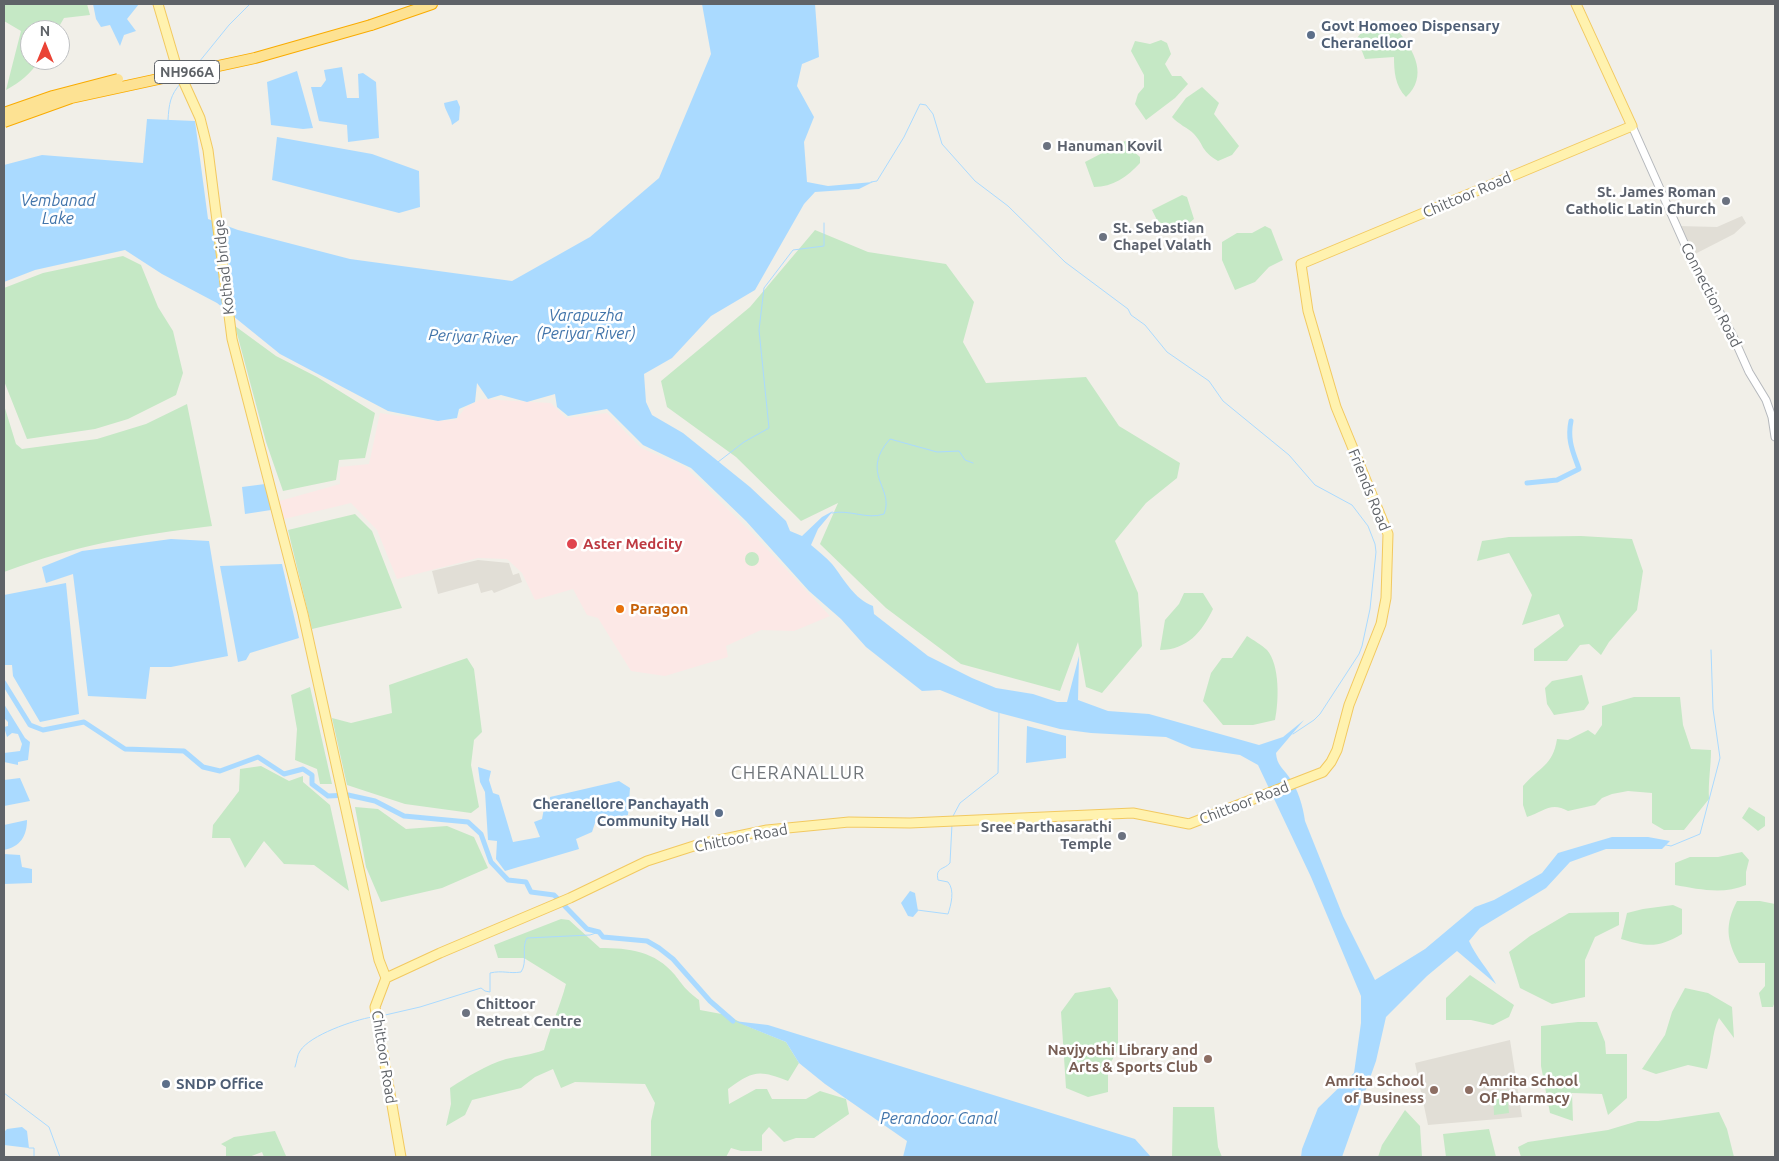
<!DOCTYPE html>
<style>
body{margin:0}
#map{position:relative;width:1779px;height:1161px;overflow:hidden;background:#f1efe8;font-family:Ubuntu,sans-serif}
canvas{display:block}
.frame{position:absolute;inset:0;border:5px solid #5f6368;pointer-events:none}
.north{position:absolute;left:20px;top:20px;width:50px;height:50px;box-sizing:border-box;background:#fff;border:1px solid #bfc1c3;border-radius:50%;rotate:0deg;font-size:14px;font-weight:700;line-height:20px;text-align:center;color:#5f6368}
.north::after{content:'';display:block;margin:auto;width:18px;height:22px;background:#ea4335;clip-path:polygon(50% 0,100% 100%,50% 72%,0 100%)}
</style>
<div id="map">
<canvas width="1779" height="1161"></canvas>
<div class="frame"></div>
<div class="north">N</div>
</div>
<script>
const c = document.querySelector('canvas').getContext('2d');
c.lineJoin = 'round';
function paint(path, color) { c.fillStyle = color; c.fill(path, 'evenodd'); }
function strokePath(path, color, width, dash) { c.strokeStyle = color; c.lineWidth = width; c.lineCap = dash ? 'butt' : 'round'; c.setLineDash(dash || []); c.stroke(path); }
function drawText(font, color, halo, rows, align = 'center') {
  c.font = font + ' Ubuntu,sans-serif'; c.lineWidth = 5; c.setLineDash([]); c.textBaseline = 'middle'; c.strokeStyle = halo; c.fillStyle = color; for (const [text, x, y, turn = 0] of rows) {
    c.save(); c.translate(x, y); c.rotate((+turn || 0) * Math.PI / 180); c.textAlign = isNaN(turn) ? turn : align; if (halo) c.strokeText(text, 0, 0); c.fillText(text, 0, 0); c.restore();
  }
}
const education = new Path2D(`
 M 1742,216 L 1746,223 L 1734,234 L 1693,255 L 1678,226 L 1717,227 Z
 M 478,560 L 509,563 L 513,575 L 519,573 L 522,582 L 494,593 L 492,590 L 481,593 L 478,583 L 438,594 L 432,571 Z
 M 1510,1040 L 1522,1117 L 1428,1125 L 1415,1063 Z`);
const medical = new Path2D(`
 M 481,399 L 551,403 L 566,418 L 607,413 L 641,448 L 685,467 L 750,531 L 830,616 L 794,631 L 761,630 L 726,646 L 728,657 L 665,676 L 631,671 L 598,618 L 587,615 L 573,589 L 535,600 L 522,573 L 507,559 L 478,558 L 397,579 L 377,530 L 351,503 L 280,520 L 276,502 L 340,484 L 340,467 L 369,464 L 380,413 L 435,421 L 456,420 L 465,408 Z`);
const green = new Path2D(`
 M 4,4 L 87,4 L 90,15 L 64,18 L 57,30 L 30,30 L 30,60 L 39,60 C 31,74 20,82 6,90 L 21,31 L 4,21 Z
 M 1366,27 L 1383,31 L 1398,31 C 1415,51 1428,77 1406,97 C 1395,86 1394,71 1394,57 L 1365,59 L 1357,38 Z
 M 1161,40 L 1167,43 L 1171,54 L 1165,64 L 1172,76 L 1181,76 L 1188,84 L 1175,98 L 1146,120 L 1135,104 L 1138,94 L 1144,87 L 1144,75 L 1131,51 L 1135,41 L 1150,44 Z
 M 1202,87 L 1219,103 L 1214,114 L 1239,146 L 1232,155 L 1218,161 C 1200,150 1205,146 1194,134 C 1188,128 1178,124 1172,117 L 1186,98 Z
 M 1129,139 L 1133,151 L 1140,157 L 1140,163 C 1127,177 1113,187 1094,187 L 1085,162 Z
 M 1182,195 L 1187,197 L 1194,219 L 1176,234 L 1157,220 L 1152,210 Z
 M 1265,226 L 1271,229 L 1283,260 L 1269,267 L 1255,282 L 1235,290 L 1222,260 L 1222,242 L 1237,233 L 1252,233 Z
 M 815,230 L 868,252 L 946,264 L 974,302 L 963,342 L 986,383 L 1086,377 L 1119,426 L 1180,463 L 1177,478 L 1146,503 L 1115,541 L 1138,593 L 1142,646 L 1102,693 L 1086,687 L 1078,642 L 1060,691 L 961,664 L 886,608 L 820,544 L 838,503 L 801,521 L 736,457 L 667,407 L 661,381 L 750,307 Z
 M 123,256 L 141,265 L 158,307 L 173,331 L 183,373 L 176,395 L 128,419 L 95,429 L 27,439 L 4,381 L 4,288 L 43,273 Z
 M 235,326 L 276,356 L 317,377 L 375,413 L 365,458 L 339,460 L 336,480 L 283,491 L 266,442 Z
 M 187,404 L 212,526 C 137,535 75,545 4,572 L 4,405 L 16,444 L 22,449 L 97,439 L 146,424 Z
 M 355,514 L 372,531 L 402,608 L 312,629 L 288,530 Z
 M 1581,536 L 1632,539 L 1643,571 L 1637,610 L 1609,642 L 1601,655 L 1589,644 L 1580,645 L 1567,661 L 1534,661 L 1534,649 L 1564,626 L 1559,614 L 1522,625 L 1532,595 L 1509,553 L 1477,561 L 1482,541 L 1509,537 Z
 M745 559a7 7 0 1 1 14 0a7 7 0 1 1-14 0Z
 M 1184,593 L 1203,593 L 1213,609 C 1202,632 1187,650 1160,650 L 1165,620 L 1179,604 Z
 M 1247,636 C 1253,640 1262,645 1267,650 C 1280,665 1279,701 1275,720 L 1253,725 L 1223,725 L 1203,701 L 1211,673 L 1222,658 L 1232,658 Z
 M 467,658 L 474,669 L 482,732 L 474,740 L 471,765 L 479,807 L 471,813 L 405,804 L 347,785 L 332,718 L 351,723 L 392,713 L 389,685 Z
 M 1582,675 L 1589,703 L 1584,710 L 1554,715 L 1547,704 L 1545,688 L 1552,681 Z
 M 310,687 L 332,784 L 320,784 L 317,769 L 295,760 L 297,729 L 291,695 Z
 M 1634,697 L 1680,697 L 1683,725 L 1691,749 L 1711,750 C 1711,767 1708,782 1709,799 L 1684,830 L 1664,830 L 1652,823 L 1652,793 L 1628,791 L 1612,794 L 1602,798 L 1595,805 L 1568,811 C 1551,801 1543,812 1527,817 L 1523,805 L 1523,786 C 1539,767 1553,766 1557,739 L 1568,740 L 1588,730 L 1595,735 L 1602,725 L 1602,706 Z
 M 261,766 L 289,781 L 303,776 L 303,782 L 330,805 L 349,891 L 314,865 L 284,864 L 264,841 L 245,868 L 230,838 L 212,838 L 213,825 L 239,791 L 240,769 Z
 M 355,807 L 378,809 L 406,829 L 447,826 L 474,837 L 488,868 L 442,888 L 381,902 L 366,867 Z
 M 1749,807 L 1765,817 L 1765,826 L 1758,831 L 1742,818 Z
 M 1742,852 L 1749,860 L 1746,872 L 1746,885 C 1723,895 1698,889 1675,885 L 1675,863 L 1690,857 L 1718,857 Z
 M 1737,901 L 1760,901 L 1775,904 L 1775,1001 L 1773,1007 L 1762,1007 L 1759,993 L 1765,986 L 1765,963 L 1739,963 C 1726,940 1725,924 1737,901 Z
 M 1673,905 L 1682,909 L 1682,934 C 1658,948 1648,947 1621,939 L 1627,913 L 1643,909 Z
 M 1619,912 L 1619,925 L 1595,937 L 1585,960 L 1585,997 L 1552,1004 L 1520,988 L 1509,952 L 1530,936 L 1569,913 Z
 M 561,919 L 569,920 L 600,948 C 629,948 655,951 675,975 C 684,987 686,990 699,1000 L 700,1010 L 727,1015 L 747,1026 L 786,1042 L 799,1063 L 788,1081 C 759,1070 754,1070 728,1089 L 729,1104 L 756,1089 L 767,1089 L 772,1099 L 806,1099 L 820,1091 L 846,1099 L 849,1114 L 814,1138 L 796,1138 L 784,1142 L 769,1127 L 762,1135 L 762,1151 L 741,1151 L 731,1148 L 726,1157 L 651,1157 L 651,1121 L 655,1103 L 645,1084 L 575,1082 L 561,1088 L 553,1069 L 535,1077 L 521,1088 L 472,1100 L 465,1115 L 446,1126 L 451,1104 L 450,1088 C 467,1077 486,1065 506,1059 C 519,1056 531,1055 544,1050 C 550,1027 560,1007 566,984 L 524,958 L 498,958 L 494,945 Z
 M 1470,975 L 1514,1005 L 1509,1017 L 1493,1025 L 1471,1020 L 1446,1020 L 1446,998 Z
 M 1110,987 L 1118,1000 L 1118,1050 L 1108,1067 L 1108,1092 L 1088,1097 L 1066,1088 L 1061,1012 L 1075,993 Z
 M 1685,988 L 1708,993 L 1732,1007 L 1734,1038 L 1719,1018 C 1711,1035 1713,1051 1707,1069 L 1688,1065 L 1656,1074 L 1642,1069 L 1665,1035 L 1672,1012 Z
 M 1578,1022 L 1597,1022 L 1605,1042 L 1606,1054 L 1627,1054 L 1627,1098 L 1608,1115 L 1602,1094 L 1572,1093 L 1573,1121 L 1550,1113 L 1541,1066 L 1541,1026 Z
 M 1507,1090 L 1509,1113 L 1494,1115 L 1493,1092 Z
 M 1173,1107 L 1214,1107 L 1218,1147 L 1222,1157 L 1172,1157 Z
 M 1405,1110 L 1420,1126 L 1422,1157 L 1378,1157 L 1382,1145 Z
 M 1719,1112 L 1727,1129 L 1734,1157 L 1521,1157 L 1518,1147 L 1528,1142 L 1608,1130 L 1638,1121 L 1658,1121 Z
 M 1489,1129 L 1496,1157 L 1446,1157 L 1443,1134 Z
 M 275,1131 L 286,1156 L 297,1157 L 264,1157 L 262,1152 L 249,1157 L 226,1157 L 226,1147 L 221,1144 L 234,1137 Z`);
const water = new Path2D(`
 M 93,4 L 139,4 L 127,19 L 136,31 L 124,35 L 120,46 L 110,25 L 101,27 L 96,19 Z
 M 702,4 L 815,4 L 819,57 L 802,64 L 797,86 L 814,117 L 804,142 L 807,182 L 828,186 L 873,182 L 859,189 L 815,192 L 804,204 L 755,290 L 711,316 L 672,358 L 644,374 L 646,402 L 652,415 L 683,433 L 750,487 L 786,521 L 790,531 L 802,536 L 822,517 L 833,511 L 818,529 L 811,545 C 818,551 826,557 832,564 C 844,579 854,599 873,606 L 874,614 L 928,656 L 972,678 L 996,688 L 1033,694 L 1057,702 L 1067,702 L 1079,656 L 1078,700 L 1108,711 L 1149,714 L 1259,745 L 1283,737 L 1304,720 L 1276,753 C 1277,765 1282,767 1289,777 C 1298,789 1303,806 1305,821 L 1343,916 L 1375,980 L 1425,949 L 1475,907 L 1494,900 L 1542,873 L 1558,853 L 1612,837 L 1648,837 L 1670,841 L 1662,849 L 1606,849 L 1570,862 L 1546,888 L 1480,928 L 1469,941 C 1476,957 1488,969 1496,984 L 1457,951 L 1427,976 L 1386,1017 L 1376,1061 L 1342,1157 L 1301,1157 L 1302,1149 L 1318,1108 L 1354,1073 L 1361,1023 L 1361,996 L 1311,877 L 1258,765 L 1240,755 L 1192,748 L 1166,737 L 1091,733 L 1060,729 L 992,711 L 940,690 L 922,691 L 866,647 L 841,619 L 809,591 L 746,521 L 691,468 L 643,445 L 607,409 L 568,416 L 557,407 L 555,394 L 527,402 L 501,395 L 488,399 L 477,383 L 475,402 L 459,409 L 457,418 L 438,421 L 388,411 L 280,354 L 217,303 L 162,274 L 125,250 L 35,270 L 4,282 L 4,165 L 42,155 L 143,163 L 147,119 L 195,121 L 208,219 L 238,230 L 350,259 L 512,281 L 590,237 L 659,178 L 711,54 Z
 M 342,67 L 347,98 L 359,98 L 358,74 L 363,73 L 376,82 L 379,138 L 348,142 L 347,125 L 319,121 L 311,87 L 321,87 L 326,80 L 324,70 Z
 M 297,71 L 313,128 L 303,129 L 271,125 L 267,82 Z
 M 457,100 L 460,107 L 459,120 L 452,125 C 451,117 445,111 444,103 Z
 M 277,137 L 372,154 L 419,171 L 420,207 L 399,213 L 272,180 Z
 M 265,484 L 271,510 L 245,514 L 242,487 Z
 M 171,539 L 209,541 L 228,656 L 171,667 L 150,667 L 146,699 L 88,696 L 73,574 L 46,583 L 42,567 L 82,551 Z
 M 282,564 L 299,638 L 250,653 L 246,660 L 238,662 L 220,566 Z
 M 66,583 L 79,714 L 40,722 L 13,676 L 12,665 L 4,665 L 4,595 Z
 M 4,704 L 25,738 L 30,742 L 28,760 L 18,762 L 18,765 L 4,762 L 4,753 L 20,751 L 22,744 L 18,734 L 12,733 L 7,737 L 4,727 L 8,726 L 8,722 L 4,718 Z
 M 1027,726 L 1066,736 L 1066,758 L 1026,763 Z
 M 478,767 L 491,771 L 489,780 L 493,793 L 499,795 L 513,842 L 540,837 L 534,822 L 542,819 L 545,803 L 550,803 L 550,797 L 619,781 L 630,788 L 628,815 L 595,823 L 592,832 L 576,839 L 579,849 L 505,871 L 496,859 L 497,841 L 488,840 L 485,792 L 480,782 Z
 M 20,778 L 30,801 L 4,806 L 4,780 Z
 M 27,820 C 27,836 20,847 4,850 L 4,825 Z
 M 4,854 L 20,855 L 22,867 L 32,869 L 32,883 L 4,884 Z
 M 910,891 L 915,893 L 918,911 L 913,917 L 908,916 L 901,903 Z
 M 734,1021 L 768,1025 L 1135,1139 L 1151,1157 L 903,1157 L 907,1141 L 825,1084 L 799,1063 L 786,1042 Z
 M 22,1127 L 27,1131 L 29,1148 L 4,1145 L 4,1132 L 7,1129 Z`);
const stream = new Path2D(`
 M 195,67 L 229,25 L 250,4
 M 168,120 C 169,104 170,95 181,83
 M 871,182 L 877,181 L 904,137 L 920,104 L 926,105 L 933,114 L 942,144 L 975,181 L 1008,206 L 1065,262 L 1128,309 L 1131,315 L 1145,325 L 1167,352 L 1209,381 L 1223,401 L 1289,455 L 1315,485 L 1352,505 L 1368,526 L 1375,544 L 1376,552 L 1370,609 L 1362,646 L 1359,654 L 1320,714 L 1314,720 L 1293,734
 M 718,462 L 744,442 L 769,428 L 759,330 L 764,288 L 793,250 L 824,246 L 824,223
 M 832,513 C 849,509 867,520 884,514 C 895,488 859,474 890,439 L 937,452 L 959,451 L 965,460 L 973,463
 M 952,818 L 960,803 L 998,773 L 999,712
 M 1666,845 L 1671,846 L 1700,834 L 1720,758 L 1713,709 L 1711,650
 M 917,910 L 948,914 C 951,905 955,890 948,882 L 938,880 C 935,867 944,870 950,863 L 952,824
 M 381,1016 L 420,1007 L 481,988 L 485,991 L 490,992 L 490,973 C 503,970 509,974 521,972 C 528,962 521,948 527,938 L 590,935 L 599,932
 M 295,1067 C 297,1062 297,1055 300,1051 C 310,1035 354,1020 372,1017
 M 4,1093 L 49,1127 L 60,1157
 M 29,1148 L 34,1148 L 34,1157`);
const canal = new Path2D(`
 M 1527,483 L 1557,480 L 1579,469 C 1573,452 1567,440 1571,421
 M 4,683 L 30,725 L 43,730 L 84,722 L 125,749 L 184,751 L 203,767 L 220,771 L 258,757 L 284,774 L 303,769 L 312,775 L 312,784 L 328,796 L 348,795 L 375,801 L 404,816 L 468,822 L 481,834 L 491,862 L 508,880 L 526,882 L 531,892 L 554,895 L 587,929 L 599,932 L 603,937 L 647,941 L 659,948 L 673,959 L 710,1001 L 733,1021`);
const minor = new Path2D(`
 M 1632,126 L 1698,274 L 1732,334 L 1749,372 L 1766,400 L 1772,417 L 1775,437`);
const major = new Path2D(`
 M 158,4 L 176,65 L 200,118 L 208,150 L 232,339 L 303,614 L 379,960 L 386,978
 M 401,1157 L 375,1007 L 386,978 L 440,953 L 570,898 L 647,861 L 700,844 L 767,830 L 849,822 L 910,823 L 1133,813 L 1189,824 L 1323,772 L 1331,762 L 1337,750 L 1349,705 L 1381,624 L 1386,598 L 1388,534 L 1336,407 L 1308,311 L 1301,264 L 1632,126 L 1576,4`);
const highway = new Path2D(`
 M 371,25 L 432,4`);
const highwayBridge = new Path2D(`
 M 4,113 L 53,96 L 118,79
 M 4,122 L 71,98 L 255,58 L 371,25`);
const markers = [
 [1311,35,5,"#5c6f8a"],
 [1047,146,5,"#6b7280"],
 [1726,201,5,"#6b7280"],
 [1103,237,5,"#6b7280"],
 [572,544,6,"#e0444e"],
 [620,609,5,"#e8710a"],
 [719,813,5,"#5c6f8a"],
 [1122,836,5,"#6b7280"],
 [466,1013,5,"#6b7280"],
 [1208,1059,5,"#8d6e63"],
 [166,1084,5,"#5c6f8a"],
 [1434,1090,5,"#8d6e63"],
 [1469,1090,5,"#8d6e63"]
];
const shields = [
 [187,72,65]
];
const shieldNames = [
 ["NH966A",187,72]
];
const serviceNames = [
 ["Govt Homoeo Dispensary",1321,26],
 ["Cheranelloor",1321,43],
 ["Cheranellore Panchayath",709,804,"right"],
 ["Community Hall",709,821,"right"],
 ["SNDP Office",176,1084]
];
const worshipNames = [
 ["Hanuman Kovil",1057,146],
 ["St. James Roman",1716,192,"right"],
 ["Catholic Latin Church",1716,209,"right"],
 ["St. Sebastian",1113,228],
 ["Chapel Valath",1113,245],
 ["Sree Parthasarathi",1112,827,"right"],
 ["Temple",1112,844,"right"],
 ["Chittoor",476,1004],
 ["Retreat Centre",476,1021]
];
const streetNames = [
 ["Chittoor Road",1467,195,-23],
 ["Kothad bridge",224,267,-96],
 ["Connection Road",1711,295,63],
 ["Friends Road",1369,490,68],
 ["Chittoor Road",1244,803,-21],
 ["Chittoor Road",741,838,-11],
 ["Chittoor Road",384,1057,81]
];
const healthNames = [
 ["Aster Medcity",583,544]
];
const foodNames = [
 ["Paragon",630,609]
];
const educationNames = [
 ["Navjyothi Library and",1198,1050],
 ["Arts & Sports Club",1198,1067],
 ["Amrita School",1424,1081],
 ["of Business",1424,1098],
 ["Amrita School",1479,1081,"left"],
 ["Of Pharmacy",1479,1098,"left"]
];
const waterNames = [
 ["Vembanad",58,201],
 ["Lake",58,219],
 ["Varapuzha",586,316],
 ["(Periyar River)",586,334],
 ["Periyar River",473,337,3],
 ["Perandoor Canal",939,1119]
];
const quarterNames = [
 ["CHERANALLUR",798,773]
];
paint(education, '#e1ded6');
paint(medical, '#fce8e6');
paint(green, '#c5e8c5');
paint(water, '#aadaff');
strokePath(stream, '#aadaff', 1);
strokePath(canal, '#aadaff', 5);
strokePath(minor, '#b5b8bc', 9);
strokePath(major, '#f2c960', 11);
strokePath(highway, '#f9ab00', 12);
strokePath(minor, '#fff', 7);
strokePath(major, '#fff2af', 9);
strokePath(highway, '#fde293', 10);
strokePath(highwayBridge, '#f9ab00', 12, []);
strokePath(highwayBridge, '#fde293', 10);
for (const [x, y, r, color] of markers) { const dot = new Path2D(); dot.arc(x, y, r, 0, 2 * Math.PI); c.fillStyle = color; c.fill(dot); strokePath(dot, '#fff', 2); }
for (const [x, y, w] of shields) { const box = new Path2D(); box.roundRect(x - w / 2, y - 11.5, w, 23, 4); c.fillStyle = '#fff'; c.fill(box); strokePath(box, '#5f6368', 1); }
drawText('bold 14px', '#5f6368', null, shieldNames);
drawText('bold 15px', '#4e5e75', '#fff', serviceNames, 'left');
drawText('bold 15px', '#5b616d', '#fff', worshipNames, 'left');
drawText('15px', '#5f6368', '#fff', streetNames);
drawText('bold 15px', '#be3a42', '#fff', healthNames, 'left');
drawText('bold 15px', '#c56008', '#fff', foodNames, 'left');
drawText('bold 15px', '#785e54', '#fff', educationNames, 'right');
drawText('italic 16px', '#4174aa', '#fff', waterNames);
c.letterSpacing = '1px';
drawText('18px', '#70757a', '#fff', quarterNames);
c.letterSpacing = '0px';
</script>
